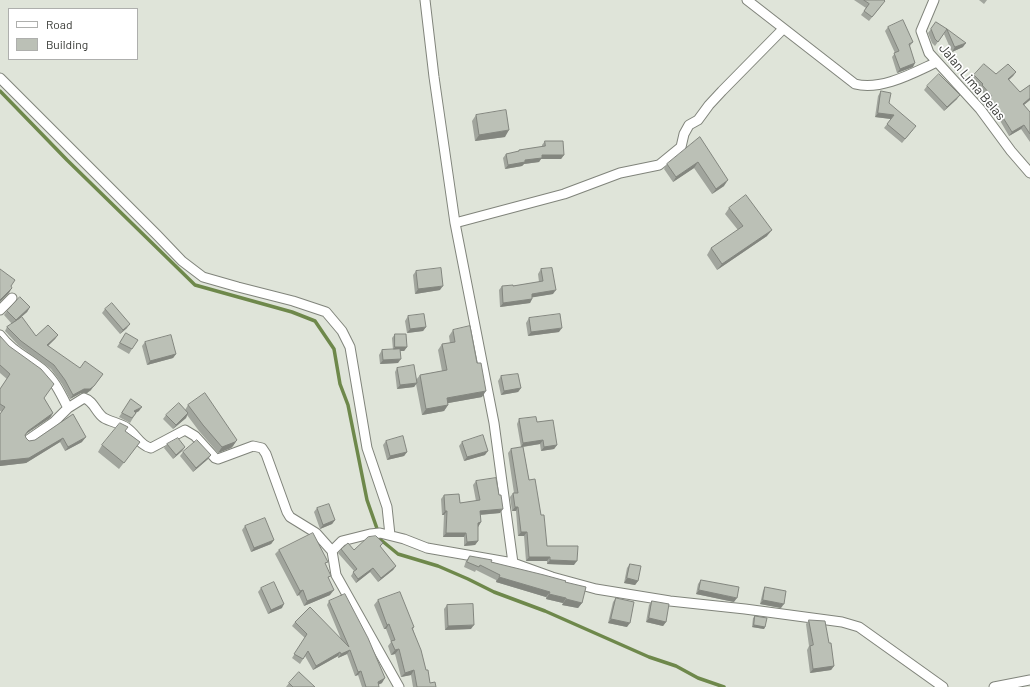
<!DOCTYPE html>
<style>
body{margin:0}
#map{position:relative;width:1030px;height:687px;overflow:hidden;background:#dfe4d9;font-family:Barlow,sans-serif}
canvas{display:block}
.legend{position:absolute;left:8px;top:8px;width:130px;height:52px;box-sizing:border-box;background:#fff;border:1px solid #aeafad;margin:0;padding:5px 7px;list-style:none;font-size:12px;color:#353733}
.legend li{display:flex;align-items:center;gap:8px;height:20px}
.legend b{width:20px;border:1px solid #aeafad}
</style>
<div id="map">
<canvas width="1030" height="687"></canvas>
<ul class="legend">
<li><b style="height:5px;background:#fff"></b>Road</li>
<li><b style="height:11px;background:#bbc0b6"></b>Building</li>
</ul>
</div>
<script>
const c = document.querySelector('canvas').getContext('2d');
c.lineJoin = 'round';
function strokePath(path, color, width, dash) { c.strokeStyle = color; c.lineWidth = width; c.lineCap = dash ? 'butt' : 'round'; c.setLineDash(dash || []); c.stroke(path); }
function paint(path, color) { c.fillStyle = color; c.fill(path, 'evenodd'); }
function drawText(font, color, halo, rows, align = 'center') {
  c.font = font + ' Barlow,sans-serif'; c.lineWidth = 3.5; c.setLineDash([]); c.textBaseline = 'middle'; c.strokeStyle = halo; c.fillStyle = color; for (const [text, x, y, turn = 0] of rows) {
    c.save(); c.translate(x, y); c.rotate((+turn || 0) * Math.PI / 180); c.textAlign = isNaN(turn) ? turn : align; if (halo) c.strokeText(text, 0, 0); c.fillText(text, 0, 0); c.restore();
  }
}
const stream = new Path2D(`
 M 0,91 L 67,160 L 195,285 L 292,312 L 315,321 L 334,349 L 340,384 L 348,405 L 367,500 L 381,540 L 398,554 L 438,566 L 468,579 L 494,592 L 545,611 L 649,657 L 676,666 L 698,678 L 724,687`);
const street = new Path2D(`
 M 425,0 L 434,77 L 455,223 L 494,423 L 513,563
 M 747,0 L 855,84 C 881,91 913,73 937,62
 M 934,0 L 921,31 L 929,53 L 980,109 L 1011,151 L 1030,173
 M 0,78 L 157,235 L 182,261 L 203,277 L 238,287 L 293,301 L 326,312 L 342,331 L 350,347 L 367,448 L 387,507 L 390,535
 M 455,223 L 564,194 L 620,173 L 659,165 L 681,147 L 684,134 L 689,125 L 698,120 L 709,105 L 722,91 L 783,29
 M 0,310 L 12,298
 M 0,335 C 13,352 26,356 42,369 C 54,379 61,394 68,408
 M 28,440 L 54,422 L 68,408 L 84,398 C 94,401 96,413 104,418 C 111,422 120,423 127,428 C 136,434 140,446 151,448 L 185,430 L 195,436 L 215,458 L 218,459 L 253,446 L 262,448 L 266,454 L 287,512 L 290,517 L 316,533 L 332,551
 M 399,687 L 336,575 L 332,551 L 342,541 L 370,534 L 380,533 L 404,539 L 427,548 L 513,563 L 552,577 L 596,589 L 670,601 L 745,609 L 842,622 L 859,627 L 943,687
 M 994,687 L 1030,680`);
const wall = new Path2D(`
 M 854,0 L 884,0 L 882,5 L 869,21 L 861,15 L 866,8 Z
 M 979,0 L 987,0 L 984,4 Z
 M 936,22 L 947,29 L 935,46 L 932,43 L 928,33 Z
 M 888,27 L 913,42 L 910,46 L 913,67 L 897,73 L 892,57 L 895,53 L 885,31 Z
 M 947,29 L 963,47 L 952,52 L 944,34 Z
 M 1016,72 L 1013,76 L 1009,80 L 1020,92 L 1030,85 L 1030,100 L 1024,105 L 1030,112 L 1030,142 L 1021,129 L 1009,136 L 995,112 L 991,114 L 984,104 L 988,99 L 979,88 L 980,87 L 971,79 L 974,75 Z
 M 927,86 L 957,99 L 944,111 L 924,90 Z
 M 881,91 L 889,103 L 913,130 L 902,143 L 884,128 L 891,119 L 875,117 L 878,96 Z
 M 476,115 L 505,137 L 475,141 L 472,121 Z
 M 700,137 L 724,186 L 712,194 L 694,168 L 673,182 L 664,169 L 667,164 Z
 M 545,141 L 564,155 L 561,159 L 541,159 L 539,162 L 524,164 L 522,166 L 505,169 L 503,158 L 506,154 L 517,152 L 519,150 L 542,147 L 542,145 Z
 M 729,208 L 767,236 L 717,270 L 707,255 L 711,248 L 738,230 L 725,214 Z
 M 541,269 L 553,294 L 532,297 L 532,299 L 530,303 L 500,307 L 499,290 L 502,286 L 513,286 L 539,282 L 538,274 Z
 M 416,271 L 440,290 L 415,294 L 413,275 Z
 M 30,307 L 27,312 L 19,319 L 36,336 L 58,335 L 55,339 L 48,345 L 91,390 L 87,393 L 81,393 L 70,399 L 62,384 L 51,369 L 18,345 L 5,331 L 7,327 L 12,324 L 4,315 L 7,311 Z
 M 105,309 L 127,328 L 120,334 L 102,313 Z
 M 408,316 L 426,327 L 423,331 L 407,333 L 405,321 Z
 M 529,318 L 559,332 L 528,336 L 526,323 Z
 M 453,330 L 482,397 L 448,403 L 448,405 L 444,411 L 422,415 L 416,384 L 414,387 L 397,389 L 395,372 L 397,368 L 416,380 L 420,375 L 442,371 L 438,350 L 442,344 L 450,343 L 449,336 Z
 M 126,333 L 132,349 L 129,354 L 117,347 Z
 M 395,334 L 407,347 L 404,351 L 400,351 L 398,363 L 380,364 L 379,355 L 382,350 L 393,350 L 392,338 Z
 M 0,336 L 44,398 L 53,413 L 50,418 L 26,434 L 25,435 L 26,438 L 29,441 L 35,440 L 73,414 L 82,442 L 65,451 L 60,442 L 26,463 L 0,466 L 0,414 L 2,412 L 0,411 L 0,389 L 7,379 L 0,373 Z
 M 145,342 L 176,354 L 173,358 L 147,365 L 142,346 Z
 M 501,376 L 521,388 L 518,392 L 501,395 L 498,381 Z
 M 131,399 L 139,411 L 136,413 L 130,423 L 119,417 Z
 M 188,405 L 237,440 L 233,446 L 231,448 L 218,453 L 199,431 L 187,415 L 186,418 L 173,429 L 163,419 L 166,415 L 185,410 Z
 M 519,419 L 537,422 L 557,445 L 554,449 L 541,451 L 540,444 L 523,447 L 529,480 L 541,515 L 547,546 L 574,565 L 547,564 L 547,561 L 526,561 L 524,536 L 518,536 L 516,511 L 512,511 L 510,497 L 513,493 L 514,493 L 508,453 L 511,449 L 521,447 L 517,424 Z
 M 125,431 L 140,442 L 119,469 L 98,452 L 102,445 Z
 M 386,441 L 407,452 L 404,456 L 387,460 L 383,445 Z
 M 462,442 L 485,455 L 464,461 L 459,446 Z
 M 167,444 L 185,447 L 182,451 L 173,459 L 164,448 Z
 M 183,452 L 211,455 L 208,459 L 193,472 L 180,456 Z
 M 476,481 L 500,513 L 480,515 L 481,522 L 478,527 L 478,541 L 475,545 L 464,546 L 464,537 L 443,537 L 444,515 L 442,515 L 441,499 L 444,495 L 460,503 L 476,501 L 473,485 Z
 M 317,508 L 335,520 L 332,524 L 320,529 L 314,512 Z
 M 245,526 L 274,540 L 271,544 L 251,552 L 242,530 Z
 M 383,543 L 380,547 L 396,566 L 393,570 L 378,582 L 370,572 L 356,583 L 351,576 L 354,571 L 338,553 L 341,549 L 354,550 Z
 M 279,550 L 326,565 L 329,579 L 330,595 L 304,606 L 299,595 L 297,596 L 275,554 Z
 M 470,556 L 491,562 L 565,582 L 582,603 L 578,608 L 562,605 L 563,603 L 546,599 L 546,597 L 496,582 L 496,580 L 476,570 L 475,572 L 464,567 L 466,561 Z
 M 630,564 L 638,581 L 635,585 L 624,583 L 627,568 Z
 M 701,580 L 734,602 L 696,594 L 698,584 Z
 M 765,587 L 781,608 L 760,604 L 763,591 Z
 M 261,588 L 282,608 L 268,614 L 258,592 Z
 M 616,598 L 627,627 L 608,623 L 613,602 Z
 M 378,600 L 414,627 L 413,629 L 430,683 L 436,687 L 413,687 L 411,675 L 401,677 L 395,654 L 391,655 L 388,646 L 391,642 L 386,629 L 384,629 L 374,605 Z
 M 329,601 L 382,683 L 378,685 L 379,687 L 362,687 L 358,675 L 355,676 L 347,654 L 338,658 L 338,656 L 313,670 L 305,656 L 300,664 L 292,658 L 305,638 L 292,626 L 295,622 L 341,639 L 327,605 Z
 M 652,601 L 666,622 L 663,626 L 646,622 L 649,605 Z
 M 447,605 L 471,629 L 445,630 L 444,609 Z
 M 755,616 L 765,627 L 764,629 L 752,627 L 753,618 Z
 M 809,620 L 829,643 L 834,666 L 831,670 L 810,673 L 807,650 L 809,646 L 806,624 Z
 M 289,683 L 315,687 L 286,687 Z`);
const shadedWall = new Path2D(`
 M 966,43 L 963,47 L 952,52 L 955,47 Z
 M 915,63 L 913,67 L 897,73 L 900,69 Z
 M 1016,72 L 1013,76 L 1005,83 L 1008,79 Z
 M 960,95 L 957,99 L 944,111 L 947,107 Z
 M 1030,98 L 1030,100 L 1020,108 L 1023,104 Z
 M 878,113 L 894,115 L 891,119 L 875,117 Z
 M 1024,125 L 1021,129 L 1009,136 L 1012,132 Z
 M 509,130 L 505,137 L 475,141 L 479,135 Z
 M 542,155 L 564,155 L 561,159 L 541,159 L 539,162 L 524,164 L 522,166 L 505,169 L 508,165 Z
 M 698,162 L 694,168 L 673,182 L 676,177 Z
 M 728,180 L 724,186 L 712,194 L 716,189 Z
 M 772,230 L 767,236 L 717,270 L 722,264 Z
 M 443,286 L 440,290 L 415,294 L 418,289 Z
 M 12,288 L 9,293 L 0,302 L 0,300 Z
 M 556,290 L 553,294 L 529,298 L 532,294 Z
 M 532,299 L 530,303 L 500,307 L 503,303 Z
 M 30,307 L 27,312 L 13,324 L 16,320 Z
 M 130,324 L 127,328 L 120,334 L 123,330 Z
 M 426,327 L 423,331 L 407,333 L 410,329 Z
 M 562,328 L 559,332 L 528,336 L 531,332 Z
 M 58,335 L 55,339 L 45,349 L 47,345 Z
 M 395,347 L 407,347 L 404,351 L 393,351 Z
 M 176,354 L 173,358 L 147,365 L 150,361 Z
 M 401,359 L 398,363 L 380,364 L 383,360 Z
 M 103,374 L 91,390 L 87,393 L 81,393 L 70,399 L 73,395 L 84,389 Z
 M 417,383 L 414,387 L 397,389 L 400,385 Z
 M 521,388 L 518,392 L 501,395 L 504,391 Z
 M 486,391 L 482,397 L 443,404 L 447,398 Z
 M 448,405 L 444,411 L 422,415 L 426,409 Z
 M 142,407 L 139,411 L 131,415 L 134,411 Z
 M 53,413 L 50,418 L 24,435 L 28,431 Z
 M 188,413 L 186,418 L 173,429 L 176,425 Z
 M 86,437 L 82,442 L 65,451 L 68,447 Z
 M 63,438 L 60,442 L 26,463 L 0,466 L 0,461 Z
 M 237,440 L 233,446 L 231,448 L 218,453 L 222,447 Z
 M 543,440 L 540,444 L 521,447 L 523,443 Z
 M 557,445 L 554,449 L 541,451 L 544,447 Z
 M 185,447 L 182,451 L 173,459 L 176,455 Z
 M 488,451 L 485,455 L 464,461 L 467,457 Z
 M 407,452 L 404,456 L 387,460 L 390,456 Z
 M 211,455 L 208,459 L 193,472 L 196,468 Z
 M 515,507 L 518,507 L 516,511 L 512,511 Z
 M 503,509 L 500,513 L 477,515 L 480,511 Z
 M 445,511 L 447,511 L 444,515 L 442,515 Z
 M 335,520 L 332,524 L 320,529 L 323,525 Z
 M 481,522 L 478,527 L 475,527 L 478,523 Z
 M 521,532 L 527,532 L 524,536 L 518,536 Z
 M 446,533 L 466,533 L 464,537 L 443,537 Z
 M 274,540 L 271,544 L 251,552 L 254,548 Z
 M 478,541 L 475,545 L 464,546 L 467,542 Z
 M 529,557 L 550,557 L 547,561 L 526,561 Z
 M 550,560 L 577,561 L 574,565 L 547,564 Z
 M 396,566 L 393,570 L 378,582 L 381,578 Z
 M 373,568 L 370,572 L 356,583 L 358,579 Z
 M 499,577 L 550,592 L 546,597 L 496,582 Z
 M 627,578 L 638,581 L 635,585 L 624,583 Z
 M 303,590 L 299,595 L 297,596 L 300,591 Z
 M 334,590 L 330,595 L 304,606 L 307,601 Z
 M 699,590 L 737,598 L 734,602 L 696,594 Z
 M 549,594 L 566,598 L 563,603 L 546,599 Z
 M 566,599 L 582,603 L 578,608 L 562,605 Z
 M 763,600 L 784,604 L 781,608 L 760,604 Z
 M 284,604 L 282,608 L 268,614 L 271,610 Z
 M 649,618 L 666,622 L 663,626 L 646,622 Z
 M 611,619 L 630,623 L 627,627 L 608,623 Z
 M 389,624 L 386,629 L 384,629 L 387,625 Z
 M 474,625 L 471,629 L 445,630 L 448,626 Z
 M 754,625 L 765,627 L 764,629 L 752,627 Z
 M 399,649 L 395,654 L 391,655 L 395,650 Z
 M 350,650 L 347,654 L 338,658 L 341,654 Z
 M 340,652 L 338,656 L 313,670 L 316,666 Z
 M 834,666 L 831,670 L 810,673 L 813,669 Z
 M 414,670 L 411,675 L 401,677 L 405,673 Z
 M 361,671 L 358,675 L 355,676 L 358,672 Z
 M 385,678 L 382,683 L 375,686 L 378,682 Z`);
const building = new Path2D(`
 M 864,0 L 884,0 L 885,1 L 872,17 L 864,11 L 869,4 Z
 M 903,20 L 913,42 L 909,44 L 915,63 L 900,69 L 894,53 L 899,51 L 888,27 Z
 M 936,22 L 947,29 L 938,42 L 935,39 L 931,29 Z
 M 947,29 L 966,43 L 955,47 Z
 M 984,64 L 996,74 L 1008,64 L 1016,72 L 1008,79 L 1020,92 L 1030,85 L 1030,98 L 1023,104 L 1030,112 L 1030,134 L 1024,125 L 1012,132 L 997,108 L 994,110 L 987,100 L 992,96 L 982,85 L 983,84 L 974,75 Z
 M 939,74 L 960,95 L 947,107 L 927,86 Z
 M 881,91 L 891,93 L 889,103 L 916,126 L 905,139 L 887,124 L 894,115 L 878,113 Z
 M 506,110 L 509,130 L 479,135 L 476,115 Z
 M 700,137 L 728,180 L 716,189 L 698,162 L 676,177 L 667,164 Z
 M 545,141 L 563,141 L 564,155 L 542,155 L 542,158 L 525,160 L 525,162 L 508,165 L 506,154 L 519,151 L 519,150 L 545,146 Z
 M 746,195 L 772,230 L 722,264 L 711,248 L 743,226 L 729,208 Z
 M 441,268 L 443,286 L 418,289 L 416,271 Z
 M 552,268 L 556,290 L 532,294 L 532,299 L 503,303 L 502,286 L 513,285 L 513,286 L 543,281 L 541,269 Z
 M 0,269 L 15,280 L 11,286 L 12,288 L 0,300 Z
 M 20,297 L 30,307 L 16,320 L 7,311 Z
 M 112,303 L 130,324 L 123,330 L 105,309 Z
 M 424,314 L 426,327 L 410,329 L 408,316 Z
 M 560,314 L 562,328 L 531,332 L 529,318 Z
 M 22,317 L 36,336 L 48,325 L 58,335 L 47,345 L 80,368 L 85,361 L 103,374 L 94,386 L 90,389 L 84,389 L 73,395 L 65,380 L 54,365 L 21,341 L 7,327 Z
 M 470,326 L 477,363 L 481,363 L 486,391 L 447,398 L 448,405 L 426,409 L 420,375 L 447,370 L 442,344 L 455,342 L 453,330 Z
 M 126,333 L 138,340 L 132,349 L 120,343 Z
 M 395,334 L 406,334 L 407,347 L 395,347 Z
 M 171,335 L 176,354 L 150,361 L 145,342 Z
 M 0,336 L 9,346 L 41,369 L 54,384 L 44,398 L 53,413 L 28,431 L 25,435 L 26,438 L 29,441 L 35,440 L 73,414 L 86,437 L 68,447 L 63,438 L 29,458 L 0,461 L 0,414 L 5,407 L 0,404 L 0,389 L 10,374 L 0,365 Z
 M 400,349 L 401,359 L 383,360 L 382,350 Z
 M 414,365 L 417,383 L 400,385 L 397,368 Z
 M 518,374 L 521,388 L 504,391 L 501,376 Z
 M 205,393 L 237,440 L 235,442 L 222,447 L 203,425 L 188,405 Z
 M 131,399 L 142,407 L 134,411 L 136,413 L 132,418 L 122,413 Z
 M 179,403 L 188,413 L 176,425 L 166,415 Z
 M 536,417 L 537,422 L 553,420 L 557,445 L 544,447 L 543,440 L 523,443 L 519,419 Z
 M 120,423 L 128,427 L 125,431 L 140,442 L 124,463 L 102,445 Z
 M 483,435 L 488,451 L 467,457 L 462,442 Z
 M 403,436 L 407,452 L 390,456 L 386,441 Z
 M 178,438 L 185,447 L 176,455 L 167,444 Z
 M 197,440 L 211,455 L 196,468 L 183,452 Z
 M 523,447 L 529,480 L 535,479 L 541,515 L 544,515 L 547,546 L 578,546 L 577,561 L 550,560 L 550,557 L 529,557 L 527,532 L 521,532 L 518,507 L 515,507 L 513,493 L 518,493 L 511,449 Z
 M 496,478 L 499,495 L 501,495 L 503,509 L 480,511 L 481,522 L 478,523 L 478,541 L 467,542 L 466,533 L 446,533 L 447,511 L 445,511 L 444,495 L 459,494 L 460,503 L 480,500 L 476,481 Z
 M 329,504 L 335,520 L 323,525 L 317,508 Z
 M 265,518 L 274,540 L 254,548 L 245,526 Z
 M 313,533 L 328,562 L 325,563 L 331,576 L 328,577 L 334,590 L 307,601 L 303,590 L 300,591 L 279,550 Z
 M 376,536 L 383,543 L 380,546 L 396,566 L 381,578 L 373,568 L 358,579 L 353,572 L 357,569 L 341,549 L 348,543 L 354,550 L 368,537 Z
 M 470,556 L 492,560 L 491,562 L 544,575 L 566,581 L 565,582 L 586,587 L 582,603 L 566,599 L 566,598 L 549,594 L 550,592 L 499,577 L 500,575 L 480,565 L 479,567 L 467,562 Z
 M 630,564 L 641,566 L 638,581 L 627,578 Z
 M 701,580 L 739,587 L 737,598 L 699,590 Z
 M 274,582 L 284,604 L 271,610 L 261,588 Z
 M 765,587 L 786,591 L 784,604 L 763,600 Z
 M 400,592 L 414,627 L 412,628 L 421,650 L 426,670 L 428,670 L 430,683 L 435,682 L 436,687 L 417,687 L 414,670 L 405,673 L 399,649 L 395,650 L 391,641 L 395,640 L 389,624 L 387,625 L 378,600 Z
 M 345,594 L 368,638 L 385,678 L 378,682 L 379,687 L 366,687 L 361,671 L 358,672 L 350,650 L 341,654 L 340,652 L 316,666 L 308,651 L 303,659 L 294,654 L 307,634 L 295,622 L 310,607 L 349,647 L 329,601 Z
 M 616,598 L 634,602 L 630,623 L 611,619 Z
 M 652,601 L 669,604 L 666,622 L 649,618 Z
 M 473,604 L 474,625 L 448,626 L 447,605 Z
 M 755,616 L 767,618 L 765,627 L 754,625 Z
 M 809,620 L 825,621 L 829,643 L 831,643 L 834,666 L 813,669 L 810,646 L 813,645 Z
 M 299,672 L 315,687 L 293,687 L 289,683 Z`);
const streetNames = [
 ["Jalan Lima Belas",972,82,50]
];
strokePath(stream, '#6e884b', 3.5);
strokePath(street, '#80847b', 11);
strokePath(street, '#fff', 9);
paint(wall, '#a1a59d');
paint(shadedWall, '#83867f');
paint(building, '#bbc0b6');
strokePath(building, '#83867f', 1);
drawText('13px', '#353733', '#fff', streetNames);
</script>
